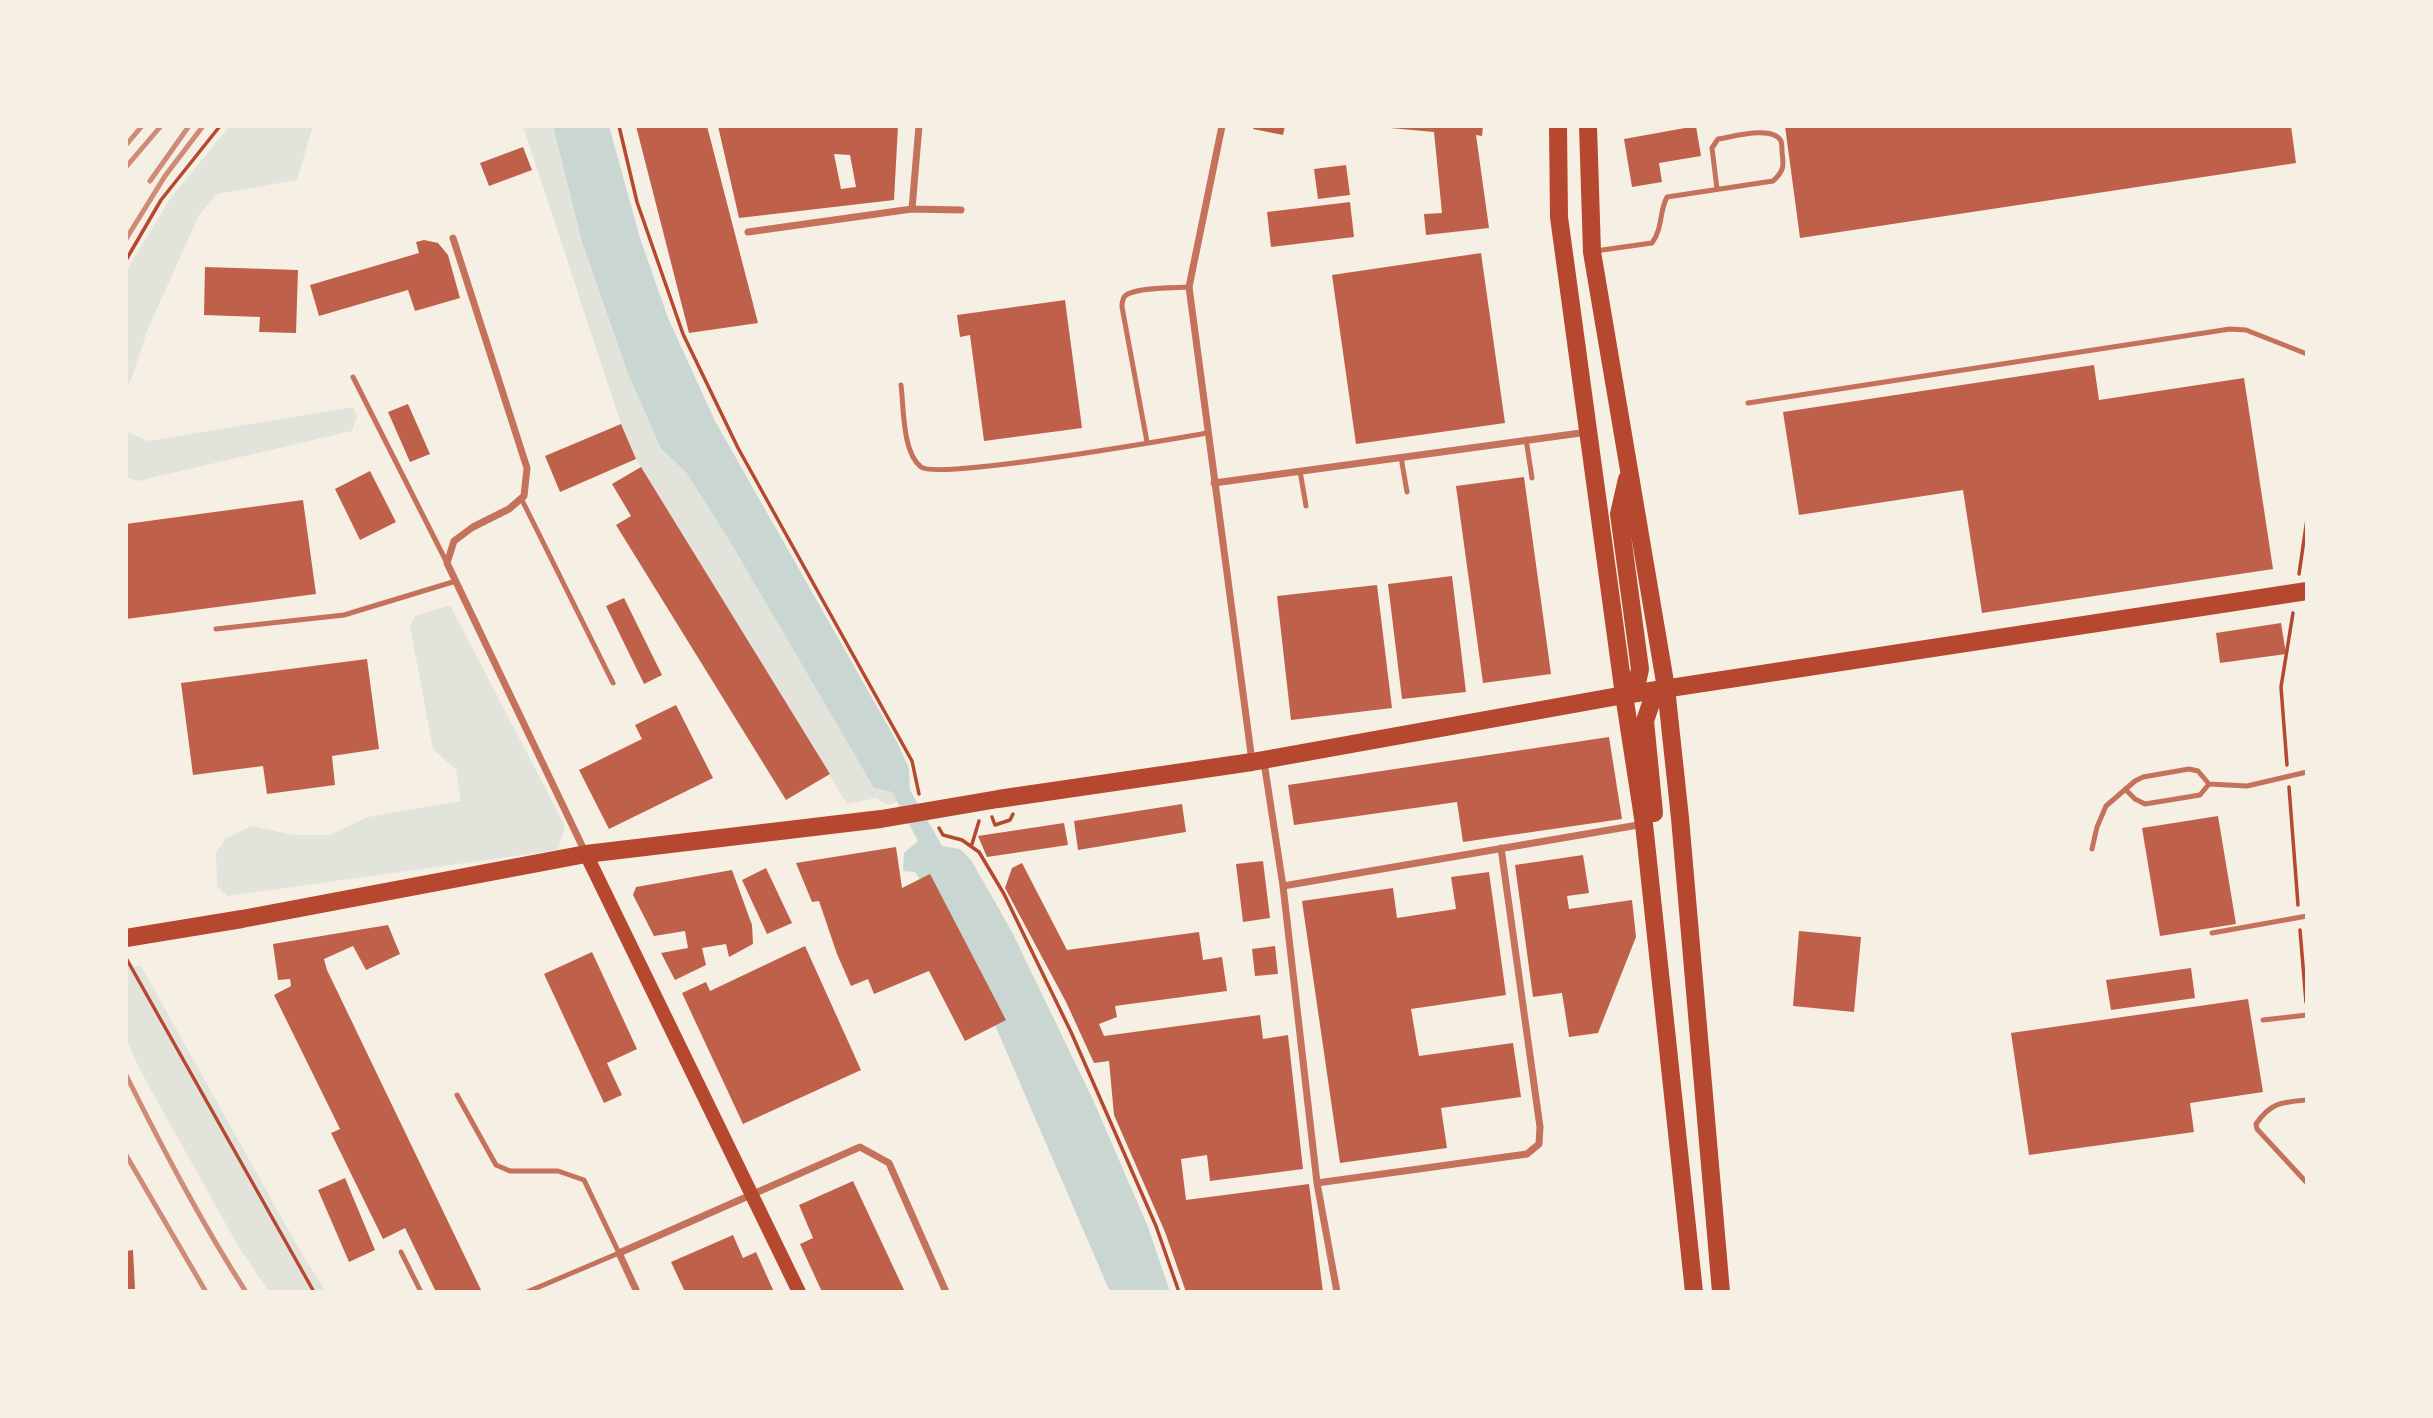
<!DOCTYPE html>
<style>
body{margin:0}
#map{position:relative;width:2433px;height:1418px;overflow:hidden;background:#f6efe4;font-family:"PT Sans Narrow",sans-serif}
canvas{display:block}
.frame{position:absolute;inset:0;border:128px solid #f6efe4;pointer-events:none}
</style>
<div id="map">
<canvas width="2433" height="1418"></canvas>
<div class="frame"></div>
</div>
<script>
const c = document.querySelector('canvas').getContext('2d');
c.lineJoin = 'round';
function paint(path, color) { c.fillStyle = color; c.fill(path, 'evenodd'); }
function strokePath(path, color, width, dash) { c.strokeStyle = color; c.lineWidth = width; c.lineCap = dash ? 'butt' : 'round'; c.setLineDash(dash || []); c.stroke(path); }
const green = new Path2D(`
 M 230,126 L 313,126 L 297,180 L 217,194 L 199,215 L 147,331 L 131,380 L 126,388 L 126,271 L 172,196 Z
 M 523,126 L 553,126 L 582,242 L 627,371 L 661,449 L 686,472 L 732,545 L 874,788 L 892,792 L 897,802 L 888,805 L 876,798 L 847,804 L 636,459 L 621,424 Z
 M 353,407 L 357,416 L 352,431 L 138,481 L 126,478 L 126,431 L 148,441 Z
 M 450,605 L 565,826 L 558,850 L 227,896 L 217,886 L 216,853 L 226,838 L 252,826 L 293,835 L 330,835 L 368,817 L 461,801 L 456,770 L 433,749 L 410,626 L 415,616 Z
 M 141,966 L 298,1247 L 326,1292 L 269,1292 L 238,1246 L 140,1070 L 126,1039 L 126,967 Z`);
const water = new Path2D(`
 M 553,126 L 609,126 L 640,238 L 668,318 L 715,421 L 897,742 L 909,768 L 910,790 L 942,846 L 960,849 L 971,860 L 1012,932 L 1093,1100 L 1148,1227 L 1170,1292 L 1110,1292 L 995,1025 L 920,880 L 915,872 L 903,871 L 904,853 L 918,841 L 892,792 L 874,788 L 732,545 L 686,472 L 661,449 L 627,371 L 582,242 Z`);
const building = new Path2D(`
 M 636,126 L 707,126 L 758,323 L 689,333 Z
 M 718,126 L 898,126 L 894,200 L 739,218 ZM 834,154 L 850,155 L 856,187 L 841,189 Z
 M 1254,126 L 1285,126 L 1283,135 L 1253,129 Z
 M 1390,126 L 1483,126 L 1482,136 L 1476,135 L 1489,228 L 1426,235 L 1424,214 L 1442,213 L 1434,132 L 1390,128 Z
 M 1696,126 L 1701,156 L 1659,163 L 1662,182 L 1632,187 L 1624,139 Z
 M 1785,126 L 2291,126 L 2296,163 L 1800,238 Z
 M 523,147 L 532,170 L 489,186 L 480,163 Z
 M 1346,165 L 1350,195 L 1318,199 L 1314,169 Z
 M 1350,202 L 1354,237 L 1271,247 L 1267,212 Z
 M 424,240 L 438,243 L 448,255 L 460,298 L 415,311 L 408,290 L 319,316 L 310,285 L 419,253 L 416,242 Z
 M 1481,253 L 1505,423 L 1356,444 L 1332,275 Z
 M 205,267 L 298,270 L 296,333 L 259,332 L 260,317 L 204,315 Z
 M 1065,300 L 1082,428 L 984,441 L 970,335 L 960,337 L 957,315 Z
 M 2094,365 L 2099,400 L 2244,378 L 2273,569 L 1982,613 L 1963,490 L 1799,515 L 1783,412 Z
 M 408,404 L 430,454 L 410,462 L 388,412 Z
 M 621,424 L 636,459 L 560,492 L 545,456 Z
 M 641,467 L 830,774 L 786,800 L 616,525 L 631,516 L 612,484 Z
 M 370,471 L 396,522 L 360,540 L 335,489 Z
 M 1524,477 L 1551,674 L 1483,683 L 1456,486 Z
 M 303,500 L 316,594 L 126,619 L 126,524 Z
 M 1452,576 L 1466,692 L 1402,699 L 1388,584 Z
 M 1377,585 L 1392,708 L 1291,720 L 1277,596 Z
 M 624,598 L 662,675 L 644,684 L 606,606 Z
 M 2281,623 L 2286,654 L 2220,663 L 2216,633 Z
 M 367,659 L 379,749 L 332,756 L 335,785 L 267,794 L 263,766 L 193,775 L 181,683 Z
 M 676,705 L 713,778 L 609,829 L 579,770 L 642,739 L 635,725 Z
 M 1609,737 L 1622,819 L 1463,842 L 1457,802 L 1294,825 L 1288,785 Z
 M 1182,804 L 1186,832 L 1078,850 L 1074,821 Z
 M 2218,816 L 2236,924 L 2160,936 L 2142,828 Z
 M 1064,823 L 1068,845 L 987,857 L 978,836 Z
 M 896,847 L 902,888 L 930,874 L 1006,1020 L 965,1041 L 929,971 L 874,994 L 868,979 L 851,986 L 837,954 L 819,901 L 812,902 L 796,863 Z
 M 1583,855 L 1589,893 L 1567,896 L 1569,909 L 1632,900 L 1636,937 L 1598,1033 L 1569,1037 L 1562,993 L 1533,997 L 1515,865 Z
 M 1263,861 L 1270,918 L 1243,922 L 1236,864 Z
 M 1022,863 L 1067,950 L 1199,932 L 1203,960 L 1222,957 L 1227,991 L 1115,1006 L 1117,1017 L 1099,1024 L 1104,1036 L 1260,1015 L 1263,1039 L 1288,1035 L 1303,1169 L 1210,1181 L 1207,1155 L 1181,1159 L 1186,1200 L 1309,1184 L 1323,1292 L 1186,1292 L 1165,1232 L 1114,1115 L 1109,1061 L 1094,1063 L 1066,1002 L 1005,888 L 1012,868 Z
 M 766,868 L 792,923 L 767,934 L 742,880 Z
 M 732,870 L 752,925 L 753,944 L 729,957 L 726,944 L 702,948 L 706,965 L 675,980 L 661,953 L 688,948 L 685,931 L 654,936 L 633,895 L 636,887 Z
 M 1489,872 L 1506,995 L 1411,1009 L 1419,1056 L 1513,1043 L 1521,1097 L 1441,1108 L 1447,1148 L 1340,1163 L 1302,901 L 1393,888 L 1397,918 L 1456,909 L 1451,877 Z
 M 388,925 L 400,954 L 366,970 L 353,946 L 324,959 L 327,970 L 481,1290 L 477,1292 L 436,1292 L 405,1228 L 383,1239 L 331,1133 L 340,1129 L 274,995 L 291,986 L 290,979 L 278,980 L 273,944 Z
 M 1799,931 L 1861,937 L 1854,1012 L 1793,1006 Z
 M 805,946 L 861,1070 L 743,1124 L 682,993 L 706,982 L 710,991 Z
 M 1275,946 L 1278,974 L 1255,976 L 1252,949 Z
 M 592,952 L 637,1049 L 607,1063 L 622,1095 L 604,1103 L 544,974 Z
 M 2191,968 L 2195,998 L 2111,1010 L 2106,980 Z
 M 2248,999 L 2263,1092 L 2190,1103 L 2194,1132 L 2029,1155 L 2011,1033 Z
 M 345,1178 L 375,1250 L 349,1262 L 318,1190 Z
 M 853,1181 L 905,1292 L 822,1292 L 800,1244 L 813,1238 L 799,1205 Z
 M 733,1235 L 743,1258 L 756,1252 L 774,1292 L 685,1292 L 671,1262 Z
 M 133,1250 L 135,1289 L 126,1289 L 126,1251 Z`);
const path = new Path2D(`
 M 619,126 L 637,202 L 683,334 L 738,448 L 912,761 L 919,794
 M 126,260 L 161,200 L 220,126
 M 2299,574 L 2307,519
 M 2287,765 L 2281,687 L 2293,613
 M 2289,787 L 2298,905
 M 992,817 L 995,825 L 1010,820 L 1013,814
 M 939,828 L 943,835 L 962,840 L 979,852 L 1004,894 L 1071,1032 L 1156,1226 L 1179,1292
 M 972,844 L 979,821
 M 2300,930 L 2306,1002
 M 126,958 L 314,1292`);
const service = new Path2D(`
 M 1595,251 L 1652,243 C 1663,228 1659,212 1667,197 L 1773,181 C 1784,171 1784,166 1782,152 C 1782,148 1782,144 1781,141 C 1773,125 1732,137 1718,139 L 1712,148 L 1717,189
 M 353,377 L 447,563
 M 901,385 C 904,408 902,452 921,467 C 938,480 1172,439 1207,433
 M 1748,403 L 2230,329 L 2246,330 L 2307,354
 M 1526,439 L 1532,478
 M 1147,442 L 1122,307 C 1122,304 1122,299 1125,296 C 1134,287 1175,288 1189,287
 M 1401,457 L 1407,492
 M 1300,471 L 1306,506
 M 521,498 L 613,683
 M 216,629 L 344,615 L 456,581
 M 2125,789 L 2135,799 L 2145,804 L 2200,795 L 2209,784
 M 2092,849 L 2097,827 L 2106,806 L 2135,781 L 2143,777 L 2189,769 L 2198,771 L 2209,784 L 2247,786 L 2307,772
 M 2212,933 L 2307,916
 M 2263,1020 L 2307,1015
 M 457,1095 L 496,1165 L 510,1171 L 558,1171 L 584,1180 L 619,1253 L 527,1292
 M 2307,1100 C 2283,1102 2271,1102 2256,1124 L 2257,1129 L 2307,1183
 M 401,1252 L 421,1292`);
const minor = new Path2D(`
 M 1222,126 L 1189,287 L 1252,761
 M 912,209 L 919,126
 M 748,232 L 912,209 L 961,210
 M 453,238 L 527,468 L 524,496 L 509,509 L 473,527 L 454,541 L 447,563 L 586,854
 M 1214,483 L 1588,432
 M 1264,762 L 1283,886 L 1317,1183 L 1337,1292
 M 1283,886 L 1644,824
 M 1317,1183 L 1527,1154 L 1539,1144 L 1540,1127 L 1501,848
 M 637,1292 L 619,1253 L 860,1147 L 889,1163 L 946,1292`);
const secondary = new Path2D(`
 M 586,854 L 799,1292`);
const primary = new Path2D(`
 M 126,938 L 242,919 L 586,854 L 881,819 L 998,799 L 1252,762 L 1624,695 L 2307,591`);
const trunk = new Path2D(`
 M 1558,126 L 1559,217 L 1624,695 L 1644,824 L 1694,1292
 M 1588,126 L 1592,252 L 1666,688 L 1680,818 L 1721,1292
 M 1624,695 L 1637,683 L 1640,669 L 1619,514 L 1627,479
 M 1654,813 L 1645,721 L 1651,703 L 1666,688`);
const rail = new Path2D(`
 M 126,145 L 142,126
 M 126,167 L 161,126
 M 150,181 L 189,126
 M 126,239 L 165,176 L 203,126
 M 126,1075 C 163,1149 201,1222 246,1292
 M 126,1155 L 206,1292`);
paint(green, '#e2e4dc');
paint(water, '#c9d6d2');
paint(building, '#bf614a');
strokePath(path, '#b5482f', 3.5);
strokePath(service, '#c5725c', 5);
strokePath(minor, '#c5725c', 7);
strokePath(secondary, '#b5482f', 14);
strokePath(primary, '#b5482f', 18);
strokePath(trunk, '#b5482f', 18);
strokePath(rail, '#cf8b77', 5);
</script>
